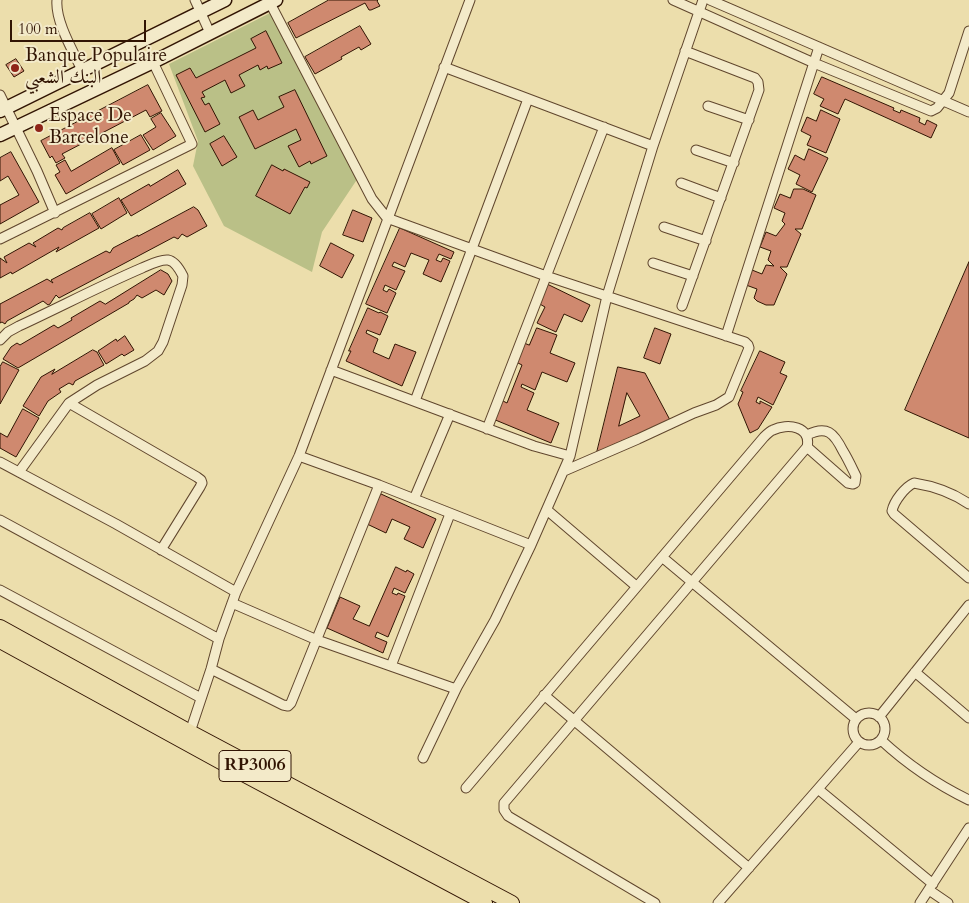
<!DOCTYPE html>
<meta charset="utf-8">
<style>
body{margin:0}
#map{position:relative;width:969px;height:903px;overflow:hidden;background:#ecdeac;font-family:Cardo,serif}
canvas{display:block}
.scale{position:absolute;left:10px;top:20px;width:136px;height:22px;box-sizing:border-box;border:2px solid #311403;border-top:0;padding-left:6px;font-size:15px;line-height:18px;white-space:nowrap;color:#311403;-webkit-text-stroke:4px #f3eac9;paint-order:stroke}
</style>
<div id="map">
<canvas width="969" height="903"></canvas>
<div class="scale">100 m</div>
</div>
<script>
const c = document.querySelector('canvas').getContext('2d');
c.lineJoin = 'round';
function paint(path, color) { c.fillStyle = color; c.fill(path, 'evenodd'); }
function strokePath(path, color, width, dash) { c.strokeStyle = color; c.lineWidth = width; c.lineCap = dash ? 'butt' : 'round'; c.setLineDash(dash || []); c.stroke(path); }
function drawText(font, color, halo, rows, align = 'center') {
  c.font = font + ' Cardo,Amiri,serif'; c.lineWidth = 4; c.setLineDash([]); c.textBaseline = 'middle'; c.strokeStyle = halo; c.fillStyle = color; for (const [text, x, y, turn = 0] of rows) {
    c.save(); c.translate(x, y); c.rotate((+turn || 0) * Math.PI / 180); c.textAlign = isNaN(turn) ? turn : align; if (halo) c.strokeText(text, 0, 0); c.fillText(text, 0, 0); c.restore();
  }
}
const green = new Path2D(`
 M 274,11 L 358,178 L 322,232 L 312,272 L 224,226 L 193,166 L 198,141 L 169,64 Z`);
const building = new Path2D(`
 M 329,0 L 378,0 L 377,1 L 380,6 L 371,10 L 369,10 L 365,3 L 296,38 L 288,23 Z
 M 360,26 L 371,44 L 361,50 L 359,47 L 341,57 L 342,59 L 315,74 L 305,57 Z
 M 266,31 L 282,63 L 268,69 L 267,66 L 260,70 L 258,65 L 239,75 L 245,86 L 231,93 L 225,80 L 202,92 L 205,97 L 201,98 L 205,105 L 209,103 L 220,124 L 205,132 L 176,75 L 190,68 L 196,78 L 256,48 L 251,39 Z
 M 16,59 L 24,71 L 14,77 L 6,65 Z
 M 822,77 L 894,108 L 893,110 L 900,113 L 901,110 L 920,118 L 919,122 L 925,125 L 927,120 L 937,125 L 931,138 L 845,99 L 838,114 L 820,106 L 824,99 L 814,94 Z
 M 148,85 L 162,111 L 150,117 L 146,110 L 62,154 L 65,158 L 56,163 L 52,156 L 50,158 L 41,141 Z
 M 295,90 L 327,156 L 311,164 L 310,161 L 299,167 L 288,146 L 301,140 L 296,129 L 255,149 L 239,117 L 253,110 L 258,120 L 284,107 L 279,97 Z
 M 821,110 L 840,119 L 826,153 L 807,145 L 811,136 L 801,131 L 807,117 L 816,121 Z
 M 161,113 L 176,136 L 153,150 L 143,135 L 156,127 L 151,119 Z
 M 141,135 L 150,150 L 123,165 L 114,150 Z
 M 224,136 L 237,157 L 222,166 L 210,144 Z
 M 112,148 L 120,163 L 66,194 L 55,175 L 60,172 L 56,165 L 65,160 L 71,171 Z
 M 809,149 L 828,158 L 812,192 L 796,184 L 800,175 L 788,169 L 795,155 L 804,160 Z
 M 11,152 L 39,202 L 0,224 L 0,205 L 19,195 L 8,176 L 0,181 L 0,158 Z
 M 272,165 L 283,171 L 284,169 L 310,182 L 307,188 L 305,187 L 290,214 L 256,196 Z
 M 178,170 L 186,184 L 131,216 L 121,200 L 149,184 L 150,186 Z
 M 794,189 L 803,189 L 816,195 L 802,229 L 795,229 L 801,234 L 787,267 L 780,267 L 787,274 L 774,305 L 766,305 L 757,301 L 754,298 L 757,289 L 746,285 L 752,270 L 762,274 L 766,265 L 774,266 L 768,260 L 771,251 L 760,247 L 766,232 L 776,236 L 785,224 L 782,221 L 785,213 L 774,208 L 780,194 L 790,198 Z
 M 119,198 L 127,213 L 101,229 L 92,214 Z
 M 194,207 L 198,210 L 207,226 L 187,237 L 182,234 L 178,239 L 174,237 L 59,298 L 56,295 L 50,304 L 48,305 L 43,301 L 7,321 L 5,324 L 2,322 L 0,323 L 0,304 L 47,279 L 53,283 L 51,280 L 106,251 L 110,253 L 113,248 L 138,235 L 138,236 Z
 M 353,210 L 372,218 L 363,242 L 343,235 Z
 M 90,213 L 99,228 L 56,252 L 59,247 L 12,274 L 11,272 L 0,278 L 0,258 L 7,263 L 4,257 L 29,243 L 36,247 L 33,243 L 58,228 L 62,230 L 63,228 Z
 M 400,228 L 454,252 L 451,259 L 439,254 L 436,260 L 441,262 L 443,258 L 450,261 L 441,282 L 423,274 L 429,260 L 411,253 L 405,267 L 394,262 L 392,266 L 405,271 L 396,290 L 385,285 L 383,290 L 387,292 L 389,289 L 396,293 L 387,313 L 366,304 Z
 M 331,243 L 354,255 L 342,278 L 320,266 Z
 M 969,262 L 969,438 L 905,410 Z
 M 161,270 L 168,274 L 172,281 L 164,295 L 156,290 L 142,298 L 137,295 L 134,299 L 129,302 L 129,303 L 18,368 L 3,359 L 11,347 L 17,343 L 20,345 L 54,325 L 58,328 L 72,320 L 71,318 L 100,301 L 105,304 Z
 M 547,284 L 590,305 L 582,322 L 564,314 L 556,332 L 537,323 L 545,307 L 538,303 Z
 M 368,308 L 379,313 L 380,312 L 388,316 L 380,335 L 367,330 L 366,333 L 378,339 L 373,352 L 389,359 L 395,344 L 416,352 L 402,386 L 346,361 L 351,351 L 349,351 Z
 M 537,328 L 557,335 L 550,353 L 575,363 L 567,382 L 542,372 L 535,390 L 522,384 L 521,387 L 534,393 L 527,410 L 559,423 L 551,443 L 493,419 L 501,400 L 507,403 L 522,365 L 516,362 L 524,343 L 529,345 Z
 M 655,328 L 671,334 L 660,364 L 644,358 Z
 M 125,336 L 134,350 L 124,356 L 122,354 L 106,364 L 98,351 L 116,339 L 117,341 Z
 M 93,350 L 97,352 L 104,365 L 75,381 L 73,385 L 69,383 L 59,389 L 61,392 L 48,401 L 39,416 L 23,406 L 41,377 L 55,369 L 52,374 Z
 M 760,351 L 785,362 L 780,373 L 787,376 L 773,405 L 758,397 L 756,402 L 760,404 L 760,401 L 772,407 L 758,429 L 750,433 L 738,404 L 743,392 L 741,391 Z
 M 3,362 L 19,370 L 0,404 L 0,367 Z
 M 618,367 L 645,373 L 670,420 L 597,452 ZM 627,393 L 640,416 L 619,426 Z
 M 23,409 L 39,418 L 16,457 L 0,448 L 0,433 L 7,437 Z
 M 381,494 L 436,519 L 423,548 L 404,539 L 410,527 L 392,519 L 386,533 L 367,524 Z
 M 396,567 L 406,572 L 407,570 L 414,574 L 405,593 L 394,588 L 392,593 L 397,595 L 398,593 L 405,596 L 388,637 L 377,632 L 375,637 L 387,642 L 383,653 L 327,628 L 340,597 L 360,606 L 353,619 L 369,626 Z`);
const street = new Path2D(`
 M 57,0 C 55,21 73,51 82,70
 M 195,0 L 210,33
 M 673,0 L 814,63 L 931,111 L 937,108 L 949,93 L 969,31
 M 710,0 L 969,112
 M 270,3 L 372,199 L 387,218 L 546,276 L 745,342 L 748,345 L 749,348 L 729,397 L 716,405 L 694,413 L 638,439 L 564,471
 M 444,67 L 653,146
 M 0,95 L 37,171 L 55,213
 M 708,106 L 749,120
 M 696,150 L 734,163
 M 681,183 L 721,198
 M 664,227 L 706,241
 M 0,239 L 192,144 L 153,62
 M 653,263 L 693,276
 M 682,306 L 759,90 L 758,82 L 755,78 L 685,51
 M 726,336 L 819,47
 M 0,340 L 8,332 L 19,326 C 60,307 100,286 142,268 C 149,265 160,259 168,260 C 175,261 180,270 183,276 L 182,285 L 163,342 L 158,351 L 145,361 L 97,385 L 69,403 L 19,472
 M 331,370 L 534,446 L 570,456
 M 415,401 L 528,99
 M 69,403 L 197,477 L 201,480 L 202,483 L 200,487 L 161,550
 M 487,429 L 604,127
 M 807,447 L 848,483 L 853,484 L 855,483 L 856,476 C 852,468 848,459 843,451 C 834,433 827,425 807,435
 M 299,456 L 379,485 L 531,545
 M 0,462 L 116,524 L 236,592
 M 414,499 L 450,414
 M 969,504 C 953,493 933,486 914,483 C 905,487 894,501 892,511 L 894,514 L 969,578
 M 547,510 L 636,586
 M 0,520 L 219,639
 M 662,557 L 856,719
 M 0,590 L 201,698
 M 232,603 L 317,640 L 453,688 L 457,687
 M 391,666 L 450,514
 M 211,669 L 283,705 L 288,706 L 291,703 L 379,485
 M 915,672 L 969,718
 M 544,695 L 749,868
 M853 729a16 16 0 1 1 32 0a16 16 0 1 1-32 0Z
 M 879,717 L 969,605
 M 189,735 L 211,669 L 219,639 L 236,592 L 299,456 L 470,0
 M 881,740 C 908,765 936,784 969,800
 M 423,758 L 457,687 L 495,620 L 531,545 L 570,456 L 607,296 L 653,146 L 703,0
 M 466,788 L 764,437 C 767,434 770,431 773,430 C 787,423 812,426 807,447 L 504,803 L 504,810 L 508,816 L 655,903
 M 818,789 L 933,884
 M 929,890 L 948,903
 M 718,903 L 859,742
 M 920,903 L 969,828`);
const secondary = new Path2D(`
 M 0,111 L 225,0
 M 0,135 L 153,62 L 276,0`);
const primary = new Path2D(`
 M 0,627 L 190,732 L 512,903
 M 0,641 L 230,767 L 485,903`);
const markers = [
 [15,68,5,"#8f2418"],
 [39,128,5,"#8f2418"]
];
const shields = [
 [255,766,72]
];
const shieldNames = [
 ["RP3006",255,766]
];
const poiNames = [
 ["Banque Populaire",25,57],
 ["البنك الشعبي",25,79],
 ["Espace De",49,117],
 ["Barcelone",49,139]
];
paint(green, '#bac087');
paint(building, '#cf896f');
strokePath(building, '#311403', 1);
strokePath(street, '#60462d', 11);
strokePath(secondary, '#311403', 15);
strokePath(primary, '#311403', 16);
strokePath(street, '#f3eac9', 9);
strokePath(secondary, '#f3eac9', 12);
strokePath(primary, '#ecdeac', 14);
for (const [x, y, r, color] of markers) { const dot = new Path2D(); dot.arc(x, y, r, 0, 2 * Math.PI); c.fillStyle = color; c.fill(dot); strokePath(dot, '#f3eac9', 2); }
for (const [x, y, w] of shields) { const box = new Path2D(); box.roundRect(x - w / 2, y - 15.5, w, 31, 4); c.fillStyle = '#f3eac9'; c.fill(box); strokePath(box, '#311403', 1); }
drawText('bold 18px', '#311403', null, shieldNames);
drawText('19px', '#311403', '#f3eac9', poiNames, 'left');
</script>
